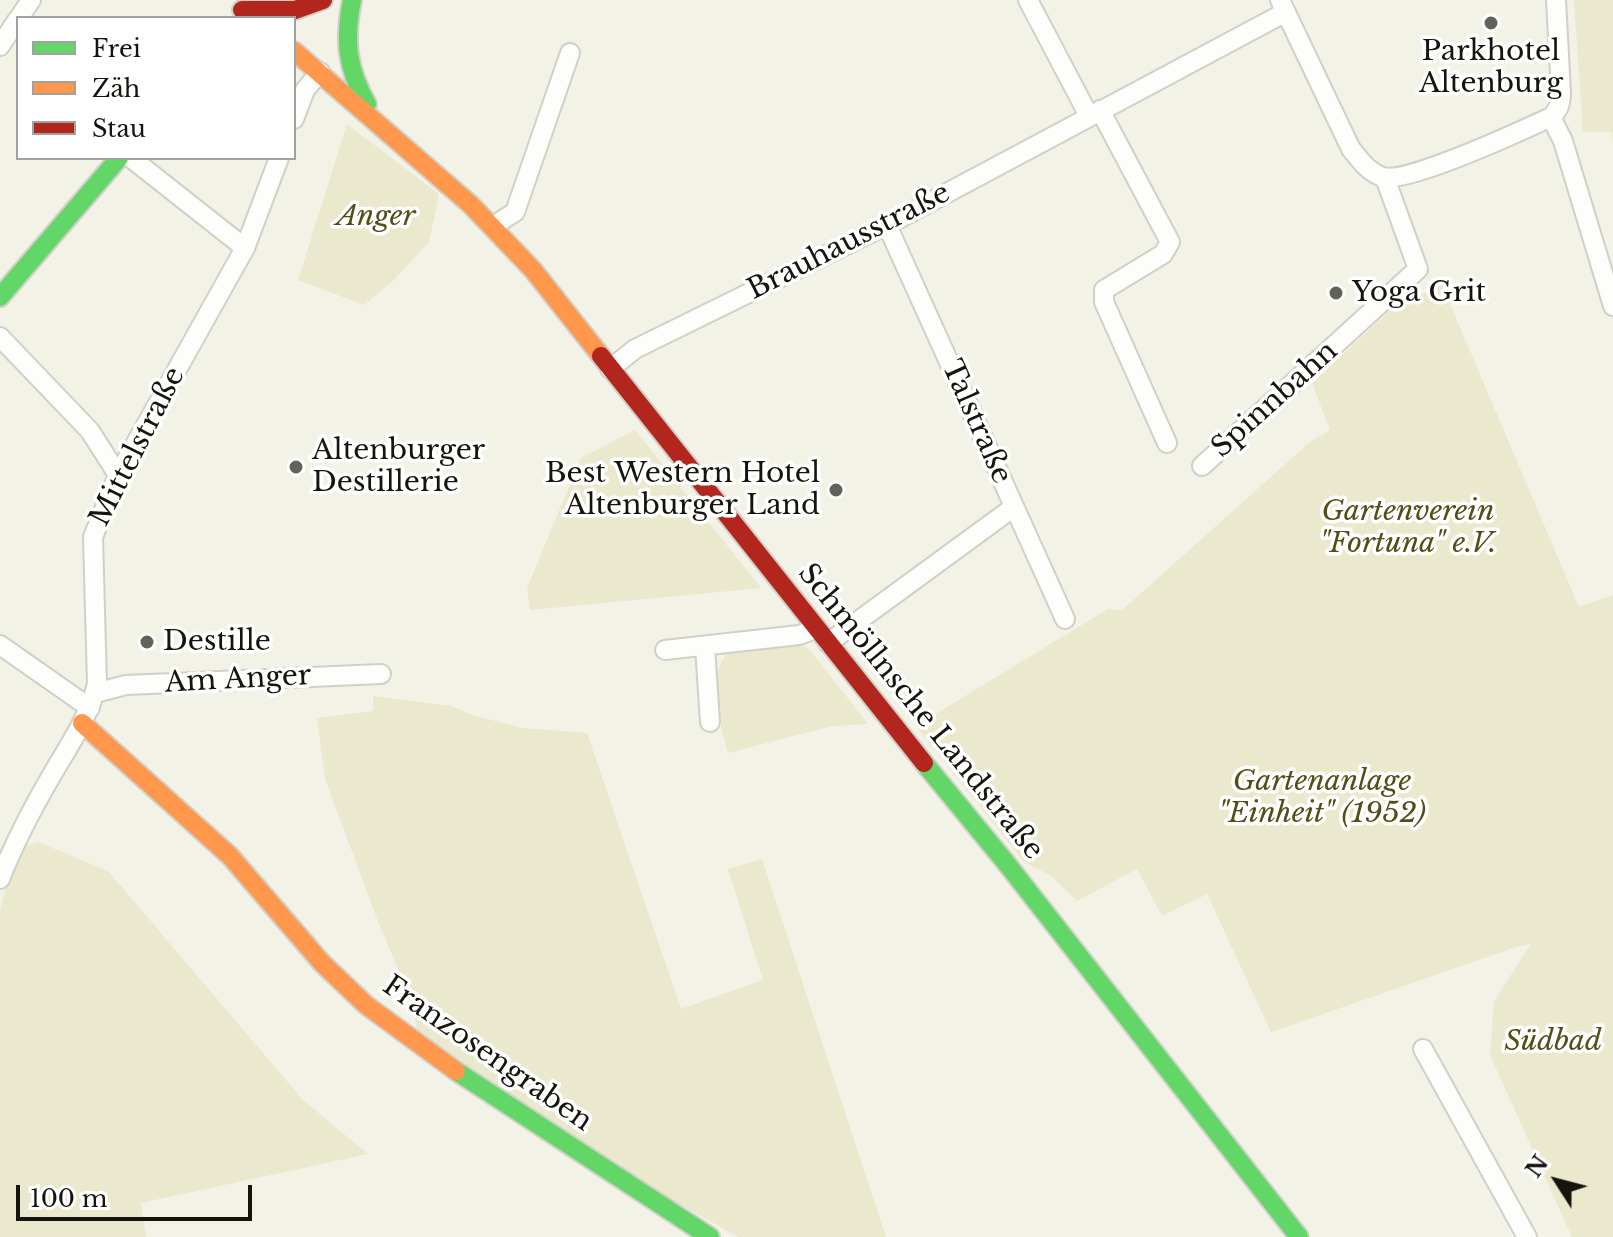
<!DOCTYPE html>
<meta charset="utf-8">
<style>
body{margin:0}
#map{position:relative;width:1613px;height:1237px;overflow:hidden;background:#f3f2e7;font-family:"Libre Baskerville",serif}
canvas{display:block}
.legend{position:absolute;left:16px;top:16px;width:280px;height:144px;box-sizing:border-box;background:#fff;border:2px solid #a1a19f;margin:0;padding:10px 14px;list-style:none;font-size:24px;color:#15150e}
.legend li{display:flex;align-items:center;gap:16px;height:40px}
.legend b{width:40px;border:2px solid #a1a19f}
.north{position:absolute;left:1517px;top:1141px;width:80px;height:80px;-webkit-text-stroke:6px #fff;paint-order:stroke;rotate:306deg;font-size:22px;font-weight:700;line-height:32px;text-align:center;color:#15150e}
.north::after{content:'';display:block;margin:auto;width:28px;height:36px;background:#15150e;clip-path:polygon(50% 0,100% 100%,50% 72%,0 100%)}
.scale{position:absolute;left:16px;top:1185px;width:236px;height:36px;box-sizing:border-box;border:4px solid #15150e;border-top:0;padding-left:10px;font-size:24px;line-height:28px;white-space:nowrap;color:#15150e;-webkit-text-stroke:6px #fff;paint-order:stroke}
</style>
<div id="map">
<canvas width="1613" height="1237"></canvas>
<ul class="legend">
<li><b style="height:10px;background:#63d668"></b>Frei</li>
<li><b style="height:10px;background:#ff974d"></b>Zäh</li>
<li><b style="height:10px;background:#b3261e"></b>Stau</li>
</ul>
<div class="north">N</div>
<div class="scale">100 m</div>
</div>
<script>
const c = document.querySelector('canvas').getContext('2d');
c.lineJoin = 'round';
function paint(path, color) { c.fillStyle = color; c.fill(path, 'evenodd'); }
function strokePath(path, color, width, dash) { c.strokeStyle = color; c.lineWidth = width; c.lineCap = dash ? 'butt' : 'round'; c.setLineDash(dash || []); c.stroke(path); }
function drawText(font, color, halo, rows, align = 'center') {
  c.font = font + ' "Libre Baskerville",serif'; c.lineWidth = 7; c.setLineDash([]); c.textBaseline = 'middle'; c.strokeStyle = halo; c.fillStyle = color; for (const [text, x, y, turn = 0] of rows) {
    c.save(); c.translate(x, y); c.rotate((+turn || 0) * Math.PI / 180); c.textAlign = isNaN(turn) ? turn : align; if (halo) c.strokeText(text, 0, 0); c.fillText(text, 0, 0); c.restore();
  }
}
const green = new Path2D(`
 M 1574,0 L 1613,0 L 1613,145 L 1612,132 L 1583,132 Z
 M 347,124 L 439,194 L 429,242 L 393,281 L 364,305 L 298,280 Z
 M 1442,285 L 1579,607 L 1613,595 L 1613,1237 L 1572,1237 L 1490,1055 L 1494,1001 L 1531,944 L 1516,947 L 1271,1032 L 1207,894 L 1162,916 L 1137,869 L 1077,901 L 1050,875 L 1024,862 L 916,726 L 1108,609 L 1121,611 L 1310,442 L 1330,430 L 1312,383 L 1393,308 Z
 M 635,430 L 761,588 L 530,610 L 527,588 L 581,458 Z
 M 795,641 L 808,648 L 868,724 L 832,726 L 728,753 C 721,727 705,670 730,652 Z
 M 373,696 L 451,706 L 472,715 L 523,728 L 587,733 L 681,1009 L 763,980 L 728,869 L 762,859 L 886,1237 L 738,1237 L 636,1179 L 417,1031 L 413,1004 L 379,924 L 325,779 L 317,718 L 373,711 Z
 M 38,842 L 108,871 L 303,1100 L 368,1154 L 141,1203 L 146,1237 L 0,1237 L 0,912 L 7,881 L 20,848 Z`);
const street = new Path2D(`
 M 1028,0 L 1089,116
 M 1280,0 L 1351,149 C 1360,160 1368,172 1383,177 C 1407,184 1523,130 1551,117 C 1559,110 1561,103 1561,92 L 1556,0
 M 19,18 L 31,0
 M 0,46 L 18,19
 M 1100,110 L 1170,242 L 1163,254 L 1104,290 L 1104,302 L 1167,443
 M 1551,117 L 1563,141 L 1613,306
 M 294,119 L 305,90 L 320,72
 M 131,158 L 245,248
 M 887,225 L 1065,619
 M 493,226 L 515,212 L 570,53
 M 0,337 L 90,431 L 118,475
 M 610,369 L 635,349 L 887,225 L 1286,12
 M 1202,466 L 1418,269 L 1385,178
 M 828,643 L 1014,507
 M 0,645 L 90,708
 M 705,647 L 710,722
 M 665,650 L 799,635 L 816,629
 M 95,693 L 126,685 L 381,674
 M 0,879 C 15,841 33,807 53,773 C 70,744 89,716 97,684 L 93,537 L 118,475 L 245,248 L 279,158
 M 1423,1049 L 1527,1237`);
const fast = new Path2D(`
 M 352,0 C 344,40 347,69 367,104
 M 0,297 L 119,158
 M 924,763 L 1007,864 L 1299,1237
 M 456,1071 L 710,1237`);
const slow = new Path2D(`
 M 294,51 L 471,205 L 533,270 L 601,356
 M 82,723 L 230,856 L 322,963 L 366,1005 L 456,1071`);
const jam = new Path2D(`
 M 242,10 L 295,10 L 323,0
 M 601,356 L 924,763`);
const markers = [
 [1491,23,8,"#63625a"],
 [1336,293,8,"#63625a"],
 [296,467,8,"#63625a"],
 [836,490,8,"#63625a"],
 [147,642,8,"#63625a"]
];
const poiNames = [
 ["Parkhotel",1491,52,"center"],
 ["Altenburg",1491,84,"center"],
 ["Yoga Grit",1352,293],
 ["Altenburger",312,451],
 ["Destillerie",312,483],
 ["Best Western Hotel",820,474,"right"],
 ["Altenburger Land",820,506,"right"],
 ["Destille",163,642]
];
const parkNames = [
 ["Anger",376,217],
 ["Gartenverein",1408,512],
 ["\"Fortuna\" e.V.",1408,544],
 ["Gartenanlage",1322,782],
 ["\"Einheit\" (1952)",1322,814],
 ["Südbad",1553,1042]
];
const streetNames = [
 ["Brauhausstraße",849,242,-27],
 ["Spinnbahn",1275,400,-42],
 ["Talstraße",976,422,66],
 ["Mittelstraße",138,447,-63],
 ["Am Anger",238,680,-3],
 ["Schmöllnsche Landstraße",920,712,51],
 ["Franzosengraben",487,1054,35]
];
paint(green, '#eae8cd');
strokePath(street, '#d1d0c8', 22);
strokePath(fast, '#d1d0c8', 22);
strokePath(slow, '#d1d0c8', 22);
strokePath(jam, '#d1d0c8', 22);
strokePath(street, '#fdfdfb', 18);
strokePath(fast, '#63d668', 18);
strokePath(slow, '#ff974d', 18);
strokePath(jam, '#b3261e', 18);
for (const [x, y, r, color] of markers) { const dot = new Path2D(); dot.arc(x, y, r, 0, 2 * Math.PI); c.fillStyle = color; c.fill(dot); strokePath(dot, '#fff', 3); }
drawText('28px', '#15150e', '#fff', poiNames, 'left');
drawText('italic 28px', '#534e16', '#fff', parkNames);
drawText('28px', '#15150e', '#fff', streetNames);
</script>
